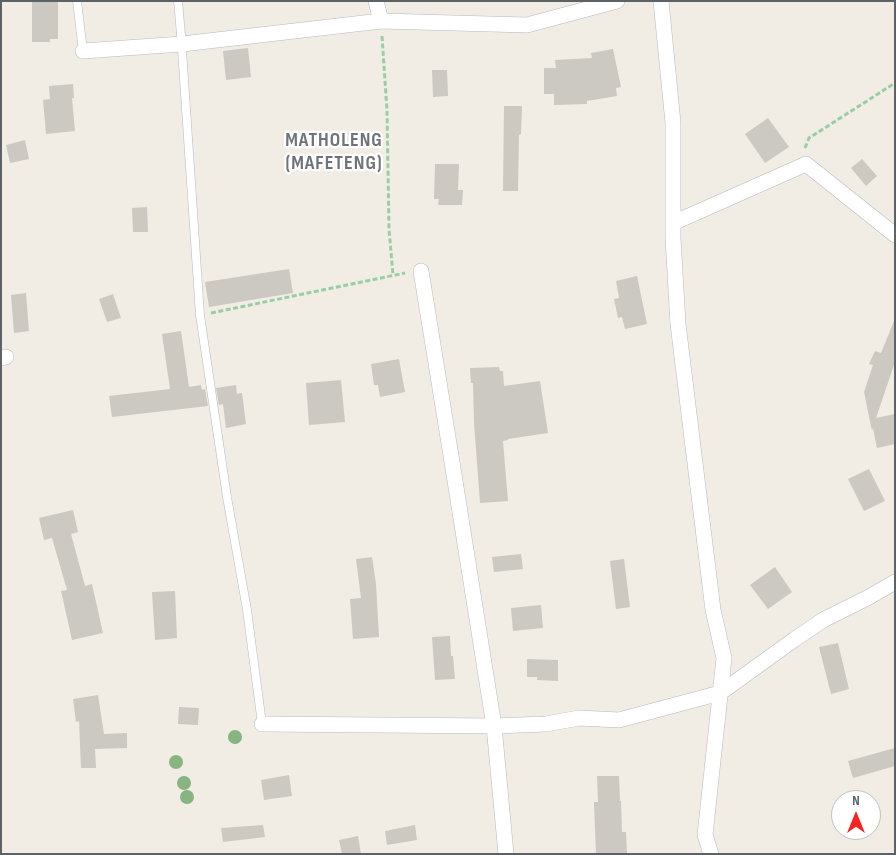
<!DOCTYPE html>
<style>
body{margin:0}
#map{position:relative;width:896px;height:855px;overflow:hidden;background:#f1ede5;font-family:"Sofia Sans Condensed",sans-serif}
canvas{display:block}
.frame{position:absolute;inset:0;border:2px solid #5d6267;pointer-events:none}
.north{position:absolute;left:831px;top:790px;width:50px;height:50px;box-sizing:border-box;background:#fff;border:1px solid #bec0c2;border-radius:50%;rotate:0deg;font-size:14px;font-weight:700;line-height:20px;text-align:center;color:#5d6267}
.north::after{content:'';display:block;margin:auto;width:18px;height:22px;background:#f92223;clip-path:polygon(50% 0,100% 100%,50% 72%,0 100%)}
</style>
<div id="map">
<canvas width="896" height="855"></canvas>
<div class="frame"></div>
<div class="north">N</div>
</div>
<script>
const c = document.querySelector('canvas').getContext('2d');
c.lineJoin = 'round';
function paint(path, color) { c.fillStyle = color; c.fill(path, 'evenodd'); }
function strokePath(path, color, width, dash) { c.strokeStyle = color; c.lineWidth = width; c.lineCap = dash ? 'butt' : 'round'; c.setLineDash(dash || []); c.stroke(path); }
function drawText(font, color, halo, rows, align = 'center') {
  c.font = font + ' "Sofia Sans Condensed",sans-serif'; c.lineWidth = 4.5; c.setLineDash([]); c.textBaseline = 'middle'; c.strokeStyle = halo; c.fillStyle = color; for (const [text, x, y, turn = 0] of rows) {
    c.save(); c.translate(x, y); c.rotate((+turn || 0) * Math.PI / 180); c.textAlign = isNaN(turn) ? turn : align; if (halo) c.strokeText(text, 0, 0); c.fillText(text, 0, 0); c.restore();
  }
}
const building = new Path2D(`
 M 32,1 L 58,1 L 58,39 L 50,39 L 50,42 L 32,42 Z
 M 248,48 L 251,77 L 226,80 L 223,51 Z
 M 613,49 L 621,87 L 616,88 L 617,96 L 587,101 L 587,104 L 554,105 L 554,94 L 544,94 L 544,68 L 556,68 L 555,60 L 592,58 L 591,53 Z
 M 432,70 L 447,70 L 448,96 L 433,97 Z
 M 73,84 L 74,98 L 72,98 L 75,131 L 46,134 L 43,100 L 50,99 L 49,86 Z
 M 504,106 L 522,106 L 521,134 L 519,135 L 518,191 L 503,191 Z
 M 768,118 L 789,147 L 765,163 L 745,134 Z
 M 25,140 L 29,159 L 10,163 L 6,145 Z
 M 862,159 L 877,176 L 866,186 L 851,168 Z
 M 435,164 L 459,164 L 458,190 L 463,190 L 462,205 L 438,205 L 439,199 L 434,199 Z
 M 147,207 L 148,232 L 133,232 L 132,208 Z
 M 289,269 L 293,293 L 209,307 L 205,282 Z
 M 637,276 L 647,324 L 625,329 L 622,317 L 618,318 L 614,299 L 619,298 L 616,281 Z
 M 26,293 L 29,331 L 14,333 L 11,295 Z
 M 113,294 L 121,318 L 107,322 L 99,299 Z
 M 894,321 L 895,362 L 876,418 L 895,414 L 895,444 L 877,448 L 873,428 L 872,431 L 864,392 L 873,365 L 869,364 L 875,351 L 881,353 Z
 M 181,331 L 189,387 L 201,385 L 202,390 L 205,389 L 208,406 L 112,417 L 109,396 L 170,389 L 162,334 Z
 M 399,359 L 405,392 L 380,397 L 378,385 L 374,385 L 371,364 Z
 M 499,367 L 500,371 L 503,371 L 504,386 L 540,381 L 548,433 L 508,439 L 508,440 L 503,441 L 508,501 L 480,503 L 474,423 L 473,383 L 471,383 L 470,368 Z
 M 341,380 L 345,422 L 309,425 L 306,383 Z
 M 236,385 L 237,394 L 242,393 L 246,424 L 226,428 L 223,404 L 219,405 L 216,388 Z
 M 869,469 L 885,501 L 864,511 L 848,479 Z
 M 73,510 L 78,532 L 71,534 L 85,586 L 92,584 L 103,633 L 72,640 L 61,591 L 67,590 L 52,538 L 44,540 L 39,518 Z
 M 521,554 L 523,569 L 494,572 L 492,557 Z
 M 372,557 L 376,584 L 379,637 L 353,639 L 350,599 L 361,598 L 356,559 Z
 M 624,559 L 630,607 L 616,609 L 610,561 Z
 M 775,567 L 792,592 L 768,609 L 750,585 Z
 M 175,591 L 177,638 L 155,640 L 152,592 Z
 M 541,605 L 543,628 L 513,631 L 511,608 Z
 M 450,636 L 451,656 L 453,656 L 455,679 L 435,680 L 432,637 Z
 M 838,643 L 849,689 L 831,694 L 819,647 Z
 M 527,659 L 558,660 L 558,681 L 537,680 L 537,677 L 527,677 Z
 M 98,695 L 104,734 L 127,733 L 127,748 L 95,749 L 96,768 L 81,768 L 79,721 L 76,722 L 73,699 Z
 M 179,707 L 199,708 L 198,725 L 178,724 Z
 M 895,748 L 895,766 L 853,778 L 848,761 Z
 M 289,775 L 292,796 L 264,800 L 261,780 Z
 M 597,776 L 619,776 L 620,801 L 621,801 L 622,832 L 626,832 L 627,854 L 596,854 L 594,802 L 598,802 Z
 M 263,825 L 265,837 L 223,842 L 221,828 Z
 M 415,825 L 417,840 L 387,845 L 385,831 Z
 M 358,836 L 361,854 L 342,854 L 339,840 Z`);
const path = new Path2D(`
 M 382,36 L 387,111 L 389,229 L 393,275
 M 805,148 L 809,138 L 895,83
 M 211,313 L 405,273`);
const service = new Path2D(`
 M 77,1 L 83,51
 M 178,1 L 181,35 L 200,315 L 227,497 L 247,610 L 262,724`);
const minor = new Path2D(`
 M 376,1 L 381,21
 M 661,1 L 673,123 L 673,238 L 678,324 L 713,610 L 724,658 L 705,835 L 711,854
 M 83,51 L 182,44 L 381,21 L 527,25 L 617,1
 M 673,223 L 806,164 L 895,235
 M 421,271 L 452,462 L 494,726 L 506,854
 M 1,358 L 6,357
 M 262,724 L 494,726 L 546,724 L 579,718 L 619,720 L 720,693 L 795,639 L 823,620 L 869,597 L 895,582`);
const trees = [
 [235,737],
 [176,762],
 [184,783],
 [187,797]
];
const districtNames = [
 ["MATHOLENG",334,141],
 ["(MAFETENG)",334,164]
];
paint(building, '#ccc8c2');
strokePath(service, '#b6b9bd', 9);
strokePath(minor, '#b6b9bd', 16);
strokePath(path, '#99cea4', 3, [5, 2.5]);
strokePath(service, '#fff', 8);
strokePath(minor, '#fff', 15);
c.fillStyle = '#87b480';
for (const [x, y] of trees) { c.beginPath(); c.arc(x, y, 7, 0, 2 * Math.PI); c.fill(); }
c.letterSpacing = '1px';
drawText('bold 20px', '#6e7479', '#fff', districtNames);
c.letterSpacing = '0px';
</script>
